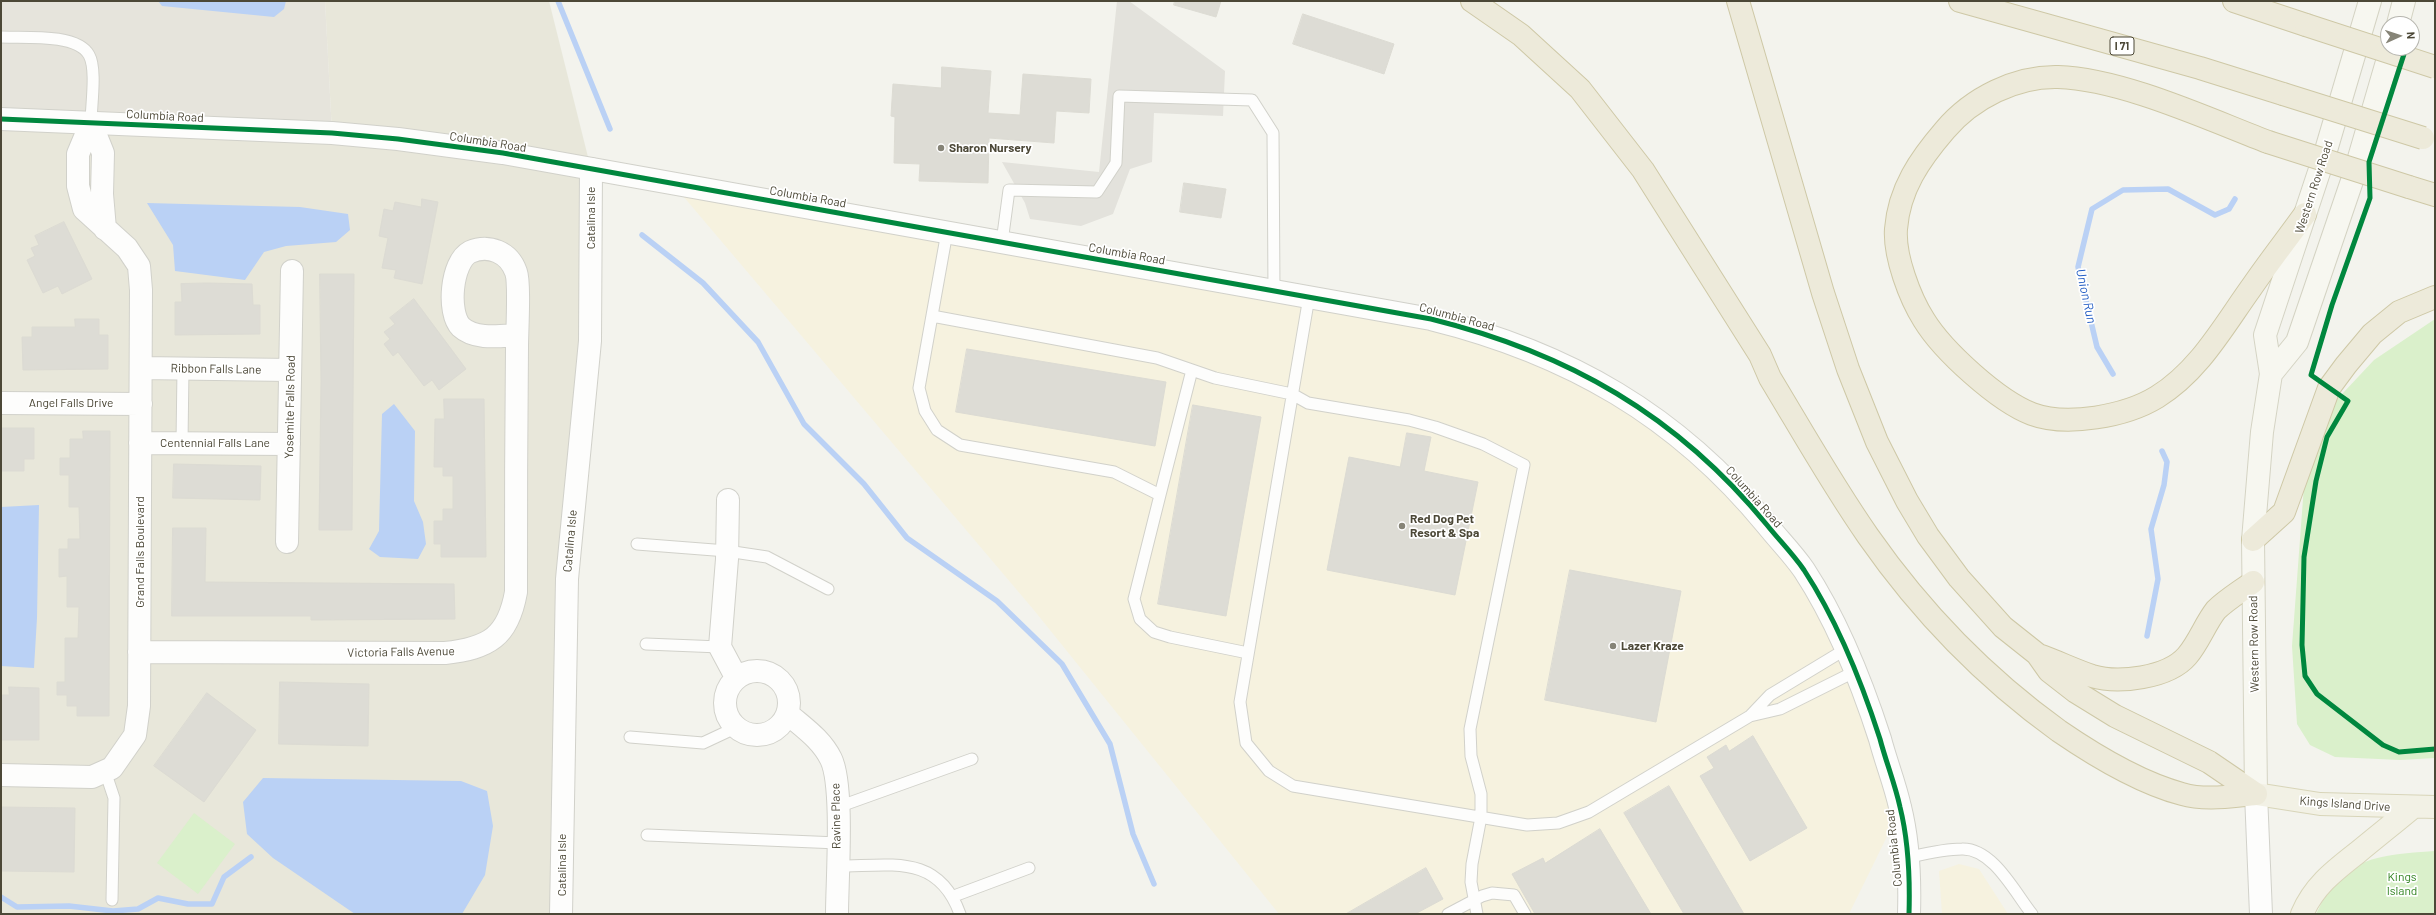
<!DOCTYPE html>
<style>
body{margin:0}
#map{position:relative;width:2436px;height:915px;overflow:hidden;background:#f3f3ed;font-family:Barlow,sans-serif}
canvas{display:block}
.frame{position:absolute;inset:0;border:2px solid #4c4837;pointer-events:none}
.north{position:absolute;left:2380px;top:16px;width:40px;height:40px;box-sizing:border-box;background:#fff;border:1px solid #b7b6af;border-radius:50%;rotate:87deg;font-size:11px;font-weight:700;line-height:16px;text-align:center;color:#4c4837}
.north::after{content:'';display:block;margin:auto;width:14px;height:18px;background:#868477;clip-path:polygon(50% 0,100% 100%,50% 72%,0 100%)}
</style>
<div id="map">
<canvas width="2436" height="915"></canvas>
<div class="frame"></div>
<div class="north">N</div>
</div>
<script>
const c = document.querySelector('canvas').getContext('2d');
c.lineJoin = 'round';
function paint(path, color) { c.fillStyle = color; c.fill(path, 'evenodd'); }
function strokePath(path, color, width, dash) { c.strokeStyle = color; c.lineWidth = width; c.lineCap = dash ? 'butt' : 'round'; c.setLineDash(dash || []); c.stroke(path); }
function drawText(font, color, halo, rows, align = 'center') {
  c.font = font + ' Barlow,sans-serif'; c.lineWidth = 3.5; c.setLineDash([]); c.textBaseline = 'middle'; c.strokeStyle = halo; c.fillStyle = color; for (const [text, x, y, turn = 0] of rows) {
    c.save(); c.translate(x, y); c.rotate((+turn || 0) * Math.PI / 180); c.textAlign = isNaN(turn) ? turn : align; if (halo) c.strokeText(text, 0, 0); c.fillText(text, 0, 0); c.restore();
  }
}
const residential = new Path2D(`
 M 325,1 L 549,1 L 591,169 L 561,914 L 1,914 L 1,119 L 332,133 Z`);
const commercial = new Path2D(`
 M 672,183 L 1431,319 L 1635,404 L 1803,569 L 1901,808 L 1849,914 L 1279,914 L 1033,609 Z
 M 1959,864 L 1979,869 L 2008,914 L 1942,914 L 1939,871 Z`);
const industrial = new Path2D(`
 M 1,1 L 325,1 L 332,133 L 1,119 Z`);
const green = new Path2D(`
 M 2435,319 L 2435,758 L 2400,760 L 2335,757 L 2310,745 L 2297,724 L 2292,646 L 2306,459 L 2328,409 L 2374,360 Z
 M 194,813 L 235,844 L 198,894 L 157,863 Z
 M 2435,851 L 2435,914 L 2316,914 C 2321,905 2325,894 2331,887 C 2356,854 2398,854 2435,851 Z`);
const parking = new Path2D(`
 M 1117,1 L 1129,1 L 1225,71 L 1223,116 L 1154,113 L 1152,162 L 1130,169 L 1113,214 L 1081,226 L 1030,219 L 1025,203 L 1002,162 L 1099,172 Z`);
const water = new Path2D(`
 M 158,1 L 286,1 L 284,9 L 274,17 L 162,6 Z
 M 147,203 L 300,207 L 348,214 L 350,230 L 336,242 L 286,246 L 264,252 L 245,280 L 175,271 L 173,245 Z
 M 394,404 L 415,431 L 414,501 L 423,522 L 426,544 L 418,559 L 380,557 L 369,549 L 379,531 L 382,414 Z
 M 39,505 L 37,618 L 34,668 L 1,666 L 1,507 Z
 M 263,778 L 461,781 L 487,791 L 493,826 L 485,875 L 462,914 L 355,914 L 273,858 L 247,834 L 243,802 Z`);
const stream = new Path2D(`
 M 558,1 L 610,129
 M 642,235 L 703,283 L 758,342 L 804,424 L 864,484 L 907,538 L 997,601 L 1062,664 L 1110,744 L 1133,834 L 1154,884
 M 2113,374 L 2097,347 L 2078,267 L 2092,209 L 2123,190 L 2168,189 L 2215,215 L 2229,209 L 2235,199
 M 2147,636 L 2158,579 L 2151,529 L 2164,485 L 2167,462 L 2162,451
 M 1,897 L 17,907 L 69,906 L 113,911 L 138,909 L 158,898 L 188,904 L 212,904 L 224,877 L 251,857`);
const building = new Path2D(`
 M 1175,1 L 1221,1 L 1216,17 L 1174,5 Z
 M 1303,14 L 1394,44 L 1384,74 L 1293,44 Z
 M 942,67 L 991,71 L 988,113 L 1020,115 L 1023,74 L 1091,79 L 1089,113 L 1056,111 L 1054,143 L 989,138 L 988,183 L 919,181 L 920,164 L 894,163 L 895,117 L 891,116 L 893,84 L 941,88 Z
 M 1184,183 L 1226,189 L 1221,218 L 1180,212 Z
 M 422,199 L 438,202 L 422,284 L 394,278 L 396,270 L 382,268 L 388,238 L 379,236 L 384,209 L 393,211 L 395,202 L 421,207 Z
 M 64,222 L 92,279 L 62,294 L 58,286 L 43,293 L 27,260 L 35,256 L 31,248 L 39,245 L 35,236 Z
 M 320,274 L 354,274 L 352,530 L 319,530 L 321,382 Z
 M 207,283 L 252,284 L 253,305 L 260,305 L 260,334 L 175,335 L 175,302 L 182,302 L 181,284 Z
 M 414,299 L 466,369 L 439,390 L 432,380 L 424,386 L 398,352 L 393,356 L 384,344 L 390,339 L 384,332 L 395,324 L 390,318 Z
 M 75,319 L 99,319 L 99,335 L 108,335 L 108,369 L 23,370 L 22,337 L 32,337 L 32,327 L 75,327 Z
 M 967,349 L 1166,382 L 1155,446 L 956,412 Z
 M 444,399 L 484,399 L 486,557 L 441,557 L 441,544 L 434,544 L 434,521 L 443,521 L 443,509 L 453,509 L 453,476 L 443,476 L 443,467 L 434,467 L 435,419 L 444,419 Z
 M 1193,405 L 1261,417 L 1226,616 L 1158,604 Z
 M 1,428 L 34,428 L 34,459 L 24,459 L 24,471 L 1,471 Z
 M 83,431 L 110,431 L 109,716 L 77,716 L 77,706 L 67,706 L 67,695 L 57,695 L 57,682 L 65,682 L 65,638 L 78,638 L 79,607 L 67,607 L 67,576 L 59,577 L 59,549 L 68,549 L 68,539 L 80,539 L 79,507 L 69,507 L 69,475 L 60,475 L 60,458 L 70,458 L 70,439 L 83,439 Z
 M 1407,433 L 1431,437 L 1424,471 L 1478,482 L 1455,595 L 1327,570 L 1349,457 L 1400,467 Z
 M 174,464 L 261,466 L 260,500 L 173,498 Z
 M 173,528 L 206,528 L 205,582 L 454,584 L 455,619 L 311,620 L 311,616 L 172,616 Z
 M 1570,570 L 1681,591 L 1656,722 L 1545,700 Z
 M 280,682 L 369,684 L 368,746 L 279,744 Z
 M 9,687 L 39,688 L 39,740 L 1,740 L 1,695 L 9,695 Z
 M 207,693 L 256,730 L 204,802 L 154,766 Z
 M 1753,736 L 1807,828 L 1750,861 L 1700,776 L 1714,768 L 1707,757 L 1726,745 L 1729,751 Z
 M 1669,786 L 1744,914 L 1684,914 L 1624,813 Z
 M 1,807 L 75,808 L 74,872 L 1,871 Z
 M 1600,829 L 1651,914 L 1535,914 L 1512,874 L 1543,858 L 1545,863 Z
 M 1426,868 L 1443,899 L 1415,914 L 1346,914 Z`);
const service = new Path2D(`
 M 1,37 C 23,38 77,33 89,55 C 97,69 91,106 91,123
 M 947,232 L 919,388 L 925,411 L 937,430 L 960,445 L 1114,472 L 1160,495 L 1134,599 L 1140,619 L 1154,632 L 1170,637 L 1248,653
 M 1002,242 L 1009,190 L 1097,192 L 1116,163 L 1119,96 L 1252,100 L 1273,133 L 1274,291
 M 1309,297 L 1240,702 L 1246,743 L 1269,771 L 1293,786 L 1527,825 L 1558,823 L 1589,812 L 1750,716 L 1770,695 L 1846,649
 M 932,316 L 1157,358 L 1215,378 L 1292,394 L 1308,403 L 1409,420 L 1435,427 L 1483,444 L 1524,465 L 1470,729 L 1471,756 L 1481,794 L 1481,817 L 1472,864 L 1471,882 L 1477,914
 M 182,443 L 183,368
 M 1160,495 L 1192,370
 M 637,544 L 727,551 L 767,557 L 828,589
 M 646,644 L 720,647
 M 1750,716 L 1780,709 L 1856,671
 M 630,737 L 703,743 L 735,728
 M 105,771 L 114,798 L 112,900
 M 838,807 L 972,759
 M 647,835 L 838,843
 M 1906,858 C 1924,854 1943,849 1962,849 C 1993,848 2015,893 2032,914
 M 837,866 C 891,866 938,853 960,914
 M 954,896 L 1029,868
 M 1448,914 L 1482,896 L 1492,893 L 1514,895 L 1525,914`);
const minor = new Path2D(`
 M 91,123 L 103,153 L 102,194 L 105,229
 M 141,368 L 290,370
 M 1,403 L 141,404
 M 140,443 L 289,444
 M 728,500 L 727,559 L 720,647 L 736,677
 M 287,542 L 292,271
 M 139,652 L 445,653 C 489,648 508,637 516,592 C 516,510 516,429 517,347 C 517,332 520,283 516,272 C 509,252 489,244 470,252 C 451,262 447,313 461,327 C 475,340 500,336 517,335
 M725 703a32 32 0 1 1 64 0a32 32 0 1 1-64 0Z
 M 788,714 C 804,728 821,739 831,759 C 844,786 837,881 837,914
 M 1,775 L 92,777 L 112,768 L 135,735 L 139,706 L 141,290 L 139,266 L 127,248 L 84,209 L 78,186 L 78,154 L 91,123
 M 561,914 L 567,579 L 590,341 L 591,169`);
const tertiary = new Path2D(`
 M 1,119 L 332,133 L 398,139 L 503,153 L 1431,319 C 1568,353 1677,415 1767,525 C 1779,540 1793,554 1804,570 C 1838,622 1861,680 1880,739 C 1886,762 1895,784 1900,807 C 1908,839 1910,881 1909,914
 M 2256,794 L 2261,914`);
const secondary = new Path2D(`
 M 2398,24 L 2404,1
 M 2271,374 L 2297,342 L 2354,175 L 2391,48
 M 2256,794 L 2253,540 L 2262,432 L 2271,374 L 2265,335 L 2324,157 L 2370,1`);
const primary = new Path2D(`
 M 2256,794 L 2320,804 L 2435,807
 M 2302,914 C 2314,886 2334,871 2357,853 C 2375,838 2394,823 2412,808`);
const motorway = new Path2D(`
 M 1472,1 L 1521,35 L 1580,89 L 1643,170 L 1760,355 L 1770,378 C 1802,431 1833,486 1868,536 C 1921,612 1984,677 2059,731 C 2094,755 2141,783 2182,794 C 2206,801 2232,796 2256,794
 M 1738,1 L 1823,293 L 1848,369 L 1877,442 L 1907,501 L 1928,536 L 1959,578 L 2003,627 L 2037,654 L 2049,671 L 2076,692 L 2115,716 L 2209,762 L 2256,794
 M 1960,1 L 2200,68 L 2283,94
 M 2234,1 L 2306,25
 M 2268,142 C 2208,119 2122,79 2058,77 C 2016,76 1972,98 1945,130 C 1920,159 1899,189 1896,229 C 1894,256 1910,298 1924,320 C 1943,351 1998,401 2032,414 C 2067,427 2126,416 2157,397 C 2199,371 2223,327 2251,288 C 2268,263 2287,239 2305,214
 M 2409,187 L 2435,195
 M 2253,540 L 2284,512 L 2329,388 L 2346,365 L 2372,334 L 2399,312 L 2435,297
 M 2038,655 C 2056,661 2074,670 2092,676 C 2118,684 2168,678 2187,656 C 2199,642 2205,624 2216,610 C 2226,600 2241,591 2253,582`);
const motorwayBridge = new Path2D(`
 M 2306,25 L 2435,67
 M 2283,94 L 2423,138
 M 2268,142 L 2409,187`);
const cycleway = new Path2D(`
 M 2406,48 L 2369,162 L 2370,198 L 2332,305 L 2311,375 L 2348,401 L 2327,437 L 2316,481 L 2304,557 L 2302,645 L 2305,676 L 2317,694 L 2383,745 L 2399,752 L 2435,749
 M 1,119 L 332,133 L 398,139 L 503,153 L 1431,319 C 1568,353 1677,415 1767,525 C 1779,540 1793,554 1804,570 C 1838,622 1861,680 1880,739 C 1886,762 1895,784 1900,807 C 1908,839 1910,881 1909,914`);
const markers = [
 [941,148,4,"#868477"],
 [1402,526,4,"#868477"],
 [1613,646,4,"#868477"]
];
const shields = [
 [2122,46,24]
];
const shieldNames = [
 ["I 71",2122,46]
];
const streetNames = [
 ["Columbia Road",165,116,3],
 ["Columbia Road",488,142,9],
 ["Western Row Road",2314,187,-72],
 ["Columbia Road",808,197,10],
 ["Catalina Isle",591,218,-90],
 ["Columbia Road",1127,254,10],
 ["Columbia Road",1457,317,15],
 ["Ribbon Falls Lane",216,369,1],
 ["Angel Falls Drive",71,403],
 ["Yosemite Falls Road",290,407,-89],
 ["Centennial Falls Lane",215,443],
 ["Columbia Road",1754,497,48],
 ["Catalina Isle",570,541,-85],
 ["Grand Falls Boulevard",140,552,-90],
 ["Western Row Road",2254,644,-91],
 ["Victoria Falls Avenue",401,652,-1],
 ["Kings Island Drive",2345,804,4],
 ["Ravine Place",836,816,-91],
 ["Columbia Road",1894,848,-96],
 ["Catalina Isle",562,865,-90]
];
const poiNames = [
 ["Sharon Nursery",949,148],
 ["Red Dog Pet",1410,519],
 ["Resort & Spa",1410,533],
 ["Lazer Kraze",1621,646]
];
const parkNames = [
 ["Kings",2402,877],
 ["Island",2402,891]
];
const waterNames = [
 ["Union Run",2086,296,78]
];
paint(residential, '#e8e7da');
paint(commercial, '#f6f2df');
paint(industrial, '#e6e4dc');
paint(green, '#daf0cb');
paint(parking, '#e3e2dc');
paint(water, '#bad1f5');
strokePath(stream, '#bad1f5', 5.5);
paint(building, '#dddcd5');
strokePath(building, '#dcdbd3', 1);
strokePath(service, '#d1d1ca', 13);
strokePath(minor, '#d1d1ca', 24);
strokePath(tertiary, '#d1d1ca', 24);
strokePath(secondary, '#d4d3c3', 24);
strokePath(primary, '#d8d5b9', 24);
strokePath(motorway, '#cec8a6', 24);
strokePath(service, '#fdfdfc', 11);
strokePath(minor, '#fdfdfc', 22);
strokePath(tertiary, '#fdfdfc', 22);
strokePath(secondary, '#f7f7f0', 22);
strokePath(primary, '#f2f1e5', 22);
strokePath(motorway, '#edeada', 22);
strokePath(motorwayBridge, '#cec8a6', 24, []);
strokePath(motorwayBridge, '#edeada', 22);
strokePath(cycleway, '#00873e', 5);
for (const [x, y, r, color] of markers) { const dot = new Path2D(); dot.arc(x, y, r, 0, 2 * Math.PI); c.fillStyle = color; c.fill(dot); strokePath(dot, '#fff', 1.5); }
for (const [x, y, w] of shields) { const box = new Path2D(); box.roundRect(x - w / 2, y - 9, w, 18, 3); c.fillStyle = '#fff'; c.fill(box); strokePath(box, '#4c4837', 1); }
drawText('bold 11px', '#4c4837', null, shieldNames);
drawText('12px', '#4c4837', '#fff', streetNames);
drawText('bold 12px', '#4c4837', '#fff', poiNames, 'left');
drawText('12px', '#338423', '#fff', parkNames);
drawText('italic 13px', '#245ec4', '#fff', waterNames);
</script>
